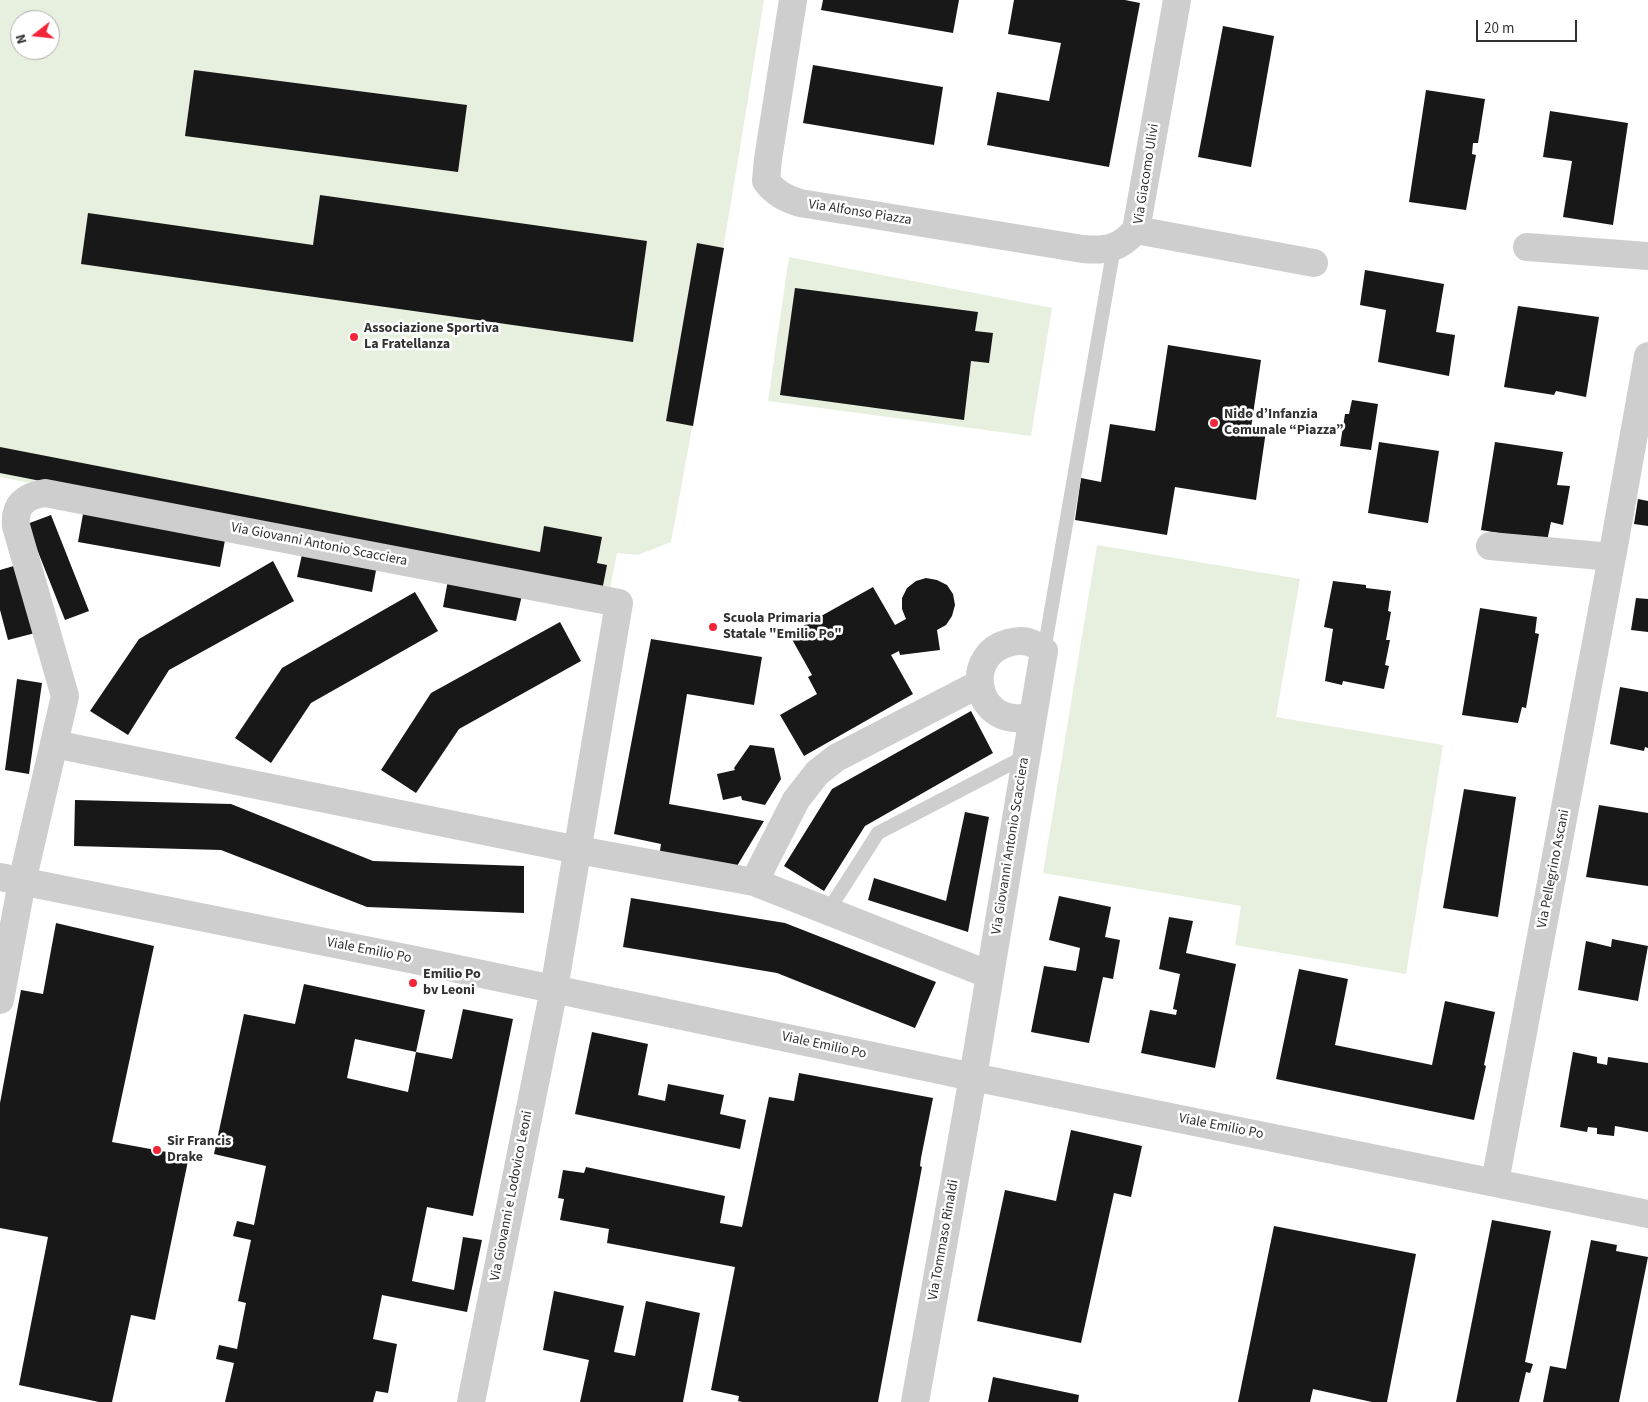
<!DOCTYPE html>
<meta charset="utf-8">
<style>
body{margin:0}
#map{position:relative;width:1648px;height:1402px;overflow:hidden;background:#fff;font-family:"Source Sans 3",sans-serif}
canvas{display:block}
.north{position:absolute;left:10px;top:10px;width:50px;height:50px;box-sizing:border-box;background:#fff;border:1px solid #adadad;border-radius:50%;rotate:254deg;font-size:14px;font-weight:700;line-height:20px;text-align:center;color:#313131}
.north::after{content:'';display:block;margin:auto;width:18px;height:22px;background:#f52539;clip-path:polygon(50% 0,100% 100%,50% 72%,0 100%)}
.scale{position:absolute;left:1476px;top:20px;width:101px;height:22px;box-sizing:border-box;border:2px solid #313131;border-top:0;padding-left:6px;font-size:15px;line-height:18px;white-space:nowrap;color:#313131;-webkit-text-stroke:4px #fff;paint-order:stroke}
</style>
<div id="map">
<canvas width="1648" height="1402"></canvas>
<div class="north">N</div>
<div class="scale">20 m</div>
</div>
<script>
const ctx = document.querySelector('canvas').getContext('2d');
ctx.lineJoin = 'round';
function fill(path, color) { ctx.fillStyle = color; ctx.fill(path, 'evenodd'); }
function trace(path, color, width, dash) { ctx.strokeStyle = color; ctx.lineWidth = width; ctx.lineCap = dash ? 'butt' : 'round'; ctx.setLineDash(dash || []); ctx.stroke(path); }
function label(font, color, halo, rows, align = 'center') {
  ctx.font = font + ' "Source Sans 3",sans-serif'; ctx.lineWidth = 5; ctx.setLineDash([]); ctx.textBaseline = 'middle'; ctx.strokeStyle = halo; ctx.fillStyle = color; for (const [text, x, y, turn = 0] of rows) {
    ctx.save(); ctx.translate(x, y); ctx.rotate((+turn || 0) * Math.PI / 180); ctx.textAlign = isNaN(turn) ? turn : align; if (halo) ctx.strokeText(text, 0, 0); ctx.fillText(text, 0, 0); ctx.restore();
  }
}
const green = new Path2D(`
 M0 0H764C735 181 705 362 671 542L638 555 617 553 608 599 0 477ZM20 20H50V50H20Z
 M789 257 1052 308 1031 436 768 401Z
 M1097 545 1300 579 1276 717 1443 745 1406 974 1235 945 1241 906 1043 873Z`);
const building = new Path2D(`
 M823 0H959L953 33 821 10Z
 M1014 0H1125L1140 3 1109 167 987 145 997 92 1049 101 1061 43 1008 34Z
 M1223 26 1274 36 1251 167 1198 157Z
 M813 65 943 87 934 145 803 123Z
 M194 70 467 105 458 172 185 136Z
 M1426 90 1485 99 1478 143H1473L1472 154 1476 155 1466 210 1409 202Z
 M1550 111 1628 123 1613 225 1563 217 1572 161 1543 157Z
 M320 195 647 241 633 342 81 264 88 213 313 245Z
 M697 243 724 248 693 426 666 421Z
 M1365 270 1444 284 1436 332 1455 335 1449 376 1378 362 1386 310 1360 305Z
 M795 288 978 312 975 331 993 333 989 363 971 361 964 420 780 395Z
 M1518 306 1599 317 1586 397 1556 391 1554 395 1504 387Z
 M1168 345 1261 360 1251 428 1266 431 1256 500 1175 487 1167 535 1075 520 1081 478 1101 482 1110 424 1155 431Z
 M1352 400 1378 404 1371 450 1340 446 1345 414H1349Z
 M1379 442 1439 451 1428 523 1368 513Z
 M1495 442 1563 452 1557 485 1570 486 1563 525 1551 522 1547 541 1481 530Z
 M0 447 540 552 544 526 602 537 597 563 607 565 602 591 0 473Z
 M1638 499 1648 501V526L1634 524Z
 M83 514 225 540 220 567 78 542Z
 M51 515 89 611 65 620 27 524Z
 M303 550 377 565 372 592 297 577Z
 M273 561 294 601 169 670 128 735 90 711 139 639Z
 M17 565 35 633 8 640 0 610V570Z
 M926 578 937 580 947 585 953 594 955 605 952 616 946 625 937 630 940 650 900 655 899 651 891 655 913 694 804 756 780 715 817 694 808 677 812 675 789 634 873 587 895 625 906 619 902 609V598L907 588 916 581Z
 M448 580 522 595 516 621 443 607Z
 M1333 581 1366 585V588L1391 591 1388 611 1391 612 1386 640H1390L1385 665 1389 666 1384 689 1343 681 1342 685 1325 681 1333 629 1324 627Z
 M415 592 438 631 311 703 271 763 235 738 282 668Z
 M1636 598 1648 599V632L1631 630Z
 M1480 608 1537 617 1535 633 1539 634 1526 708 1522 707 1518 723 1462 715Z
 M560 622 581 661 459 729 416 793 381 770 431 693Z
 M651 639 762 657 754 705 687 694 669 804 764 821 737 866 659 857 661 844 614 834Z
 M17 679 42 683 29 774 5 770Z
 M1620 687 1648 692V748L1645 747 1644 751 1610 744Z
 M971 711 993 753 865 826 824 891 784 866 832 789Z
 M750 745 774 748 781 779 765 805 742 800 741 796 723 800 717 774 735 770 734 768Z
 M1464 789 1516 797 1498 917 1443 908Z
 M75 800 231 804 373 861 524 866V913L367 907 221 850 74 846Z
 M1599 805 1648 813V886L1586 877Z
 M965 812 989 817 968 932 868 900 874 878 946 901Z
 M1059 896 1111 907 1105 937 1120 940 1113 979 1103 977 1089 1043 1031 1032 1044 966 1076 971 1080 948 1049 940Z
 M631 898 785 923 936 982 915 1028 777 973 623 947Z
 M1169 917 1193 921 1186 953 1236 964 1215 1068 1141 1053 1150 1010 1176 1015 1177 1010 1173 1009 1180 974 1159 969Z
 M56 923 154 946 112 1142 189 1156 155 1320 131 1315 112 1402H99L19 1385 48 1237 0 1228V1103L21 990 43 994Z
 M1612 939 1648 946 1638 1001 1578 990 1586 941 1611 947Z
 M1299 969 1348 979 1335 1045 1432 1065 1445 1001 1495 1012 1484 1065 1486 1066 1474 1120 1276 1079Z
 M304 984 425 1010 416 1052 355 1039 347 1078 408 1092 416 1052 452 1059 463 1009 513 1019 473 1216 427 1207 412 1281 454 1290 463 1237 482 1240 467 1312 382 1295 373 1339 397 1344 388 1393 376 1391 373 1402H225L234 1363 216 1359 219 1345 237 1349 246 1303 238 1301 251 1240 233 1236 237 1221 254 1225 266 1166 214 1154 244 1014 295 1024Z
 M592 1032 648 1044 638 1095 665 1101 668 1084 724 1095 720 1114 746 1120 740 1149 575 1114Z
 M1573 1052 1597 1057V1063L1607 1065 1608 1057 1648 1063V1132L1615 1126 1614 1136 1597 1134V1128L1588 1127 1587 1132 1560 1127Z
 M799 1073 933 1098 921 1158 920 1166 922 1167 878 1402H742L738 1401 739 1396 711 1390 735 1267 607 1243 609 1229 560 1220 564 1199 558 1198 563 1170 584 1173 586 1167 725 1196 720 1223 742 1227 769 1097 794 1101Z
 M1071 1130 1142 1146 1131 1197 1114 1193 1081 1343 977 1321 1005 1190 1056 1201Z
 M1492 1220 1551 1231 1525 1362 1533 1364 1530 1373 1526 1372 1519 1402H1456Z
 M1274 1226 1416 1254 1387 1402H1372L1313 1389 1310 1402H1238Z
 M1591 1240 1617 1245 1616 1251 1648 1257 1619 1402H1543L1550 1366 1566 1369Z
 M554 1291 624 1306 614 1352 635 1356 646 1301 700 1313 683 1402H580L589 1360 543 1350Z
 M993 1377 1079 1395 1078 1402H988Z`);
const lane = new Path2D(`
 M1044 651 1114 247
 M828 911 878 833 1026 756`);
const street = new Path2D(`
 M793 0 768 159 766 181C776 194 785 198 800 203L1083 249C1107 251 1119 249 1136 230
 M1177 0 1136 230 1314 263
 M1527 247 1648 256
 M1490 546 1612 557
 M54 744 578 850 754 882 990 975
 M0 877 415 960 973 1077 1648 1214
 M754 882 796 800 817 773 836 758 979 684
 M0 1000 22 882 65 696 16 526C14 505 25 496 45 493L619 603 554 989 471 1402
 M1495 1182 1612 557 1648 356
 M915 1402 973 1077 1044 651C1040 648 1035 644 1031 643 1024 640 1015 641 1008 643 967 654 972 714 1014 718 1019 719 1027 717 1033 716`);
const markers = [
 [354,337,5,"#f52539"],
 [1214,423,5,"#f52539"],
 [713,627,5,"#f52539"],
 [413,983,5,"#f52539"],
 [157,1150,5,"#f52539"]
];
const streetNames = [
 ["Via Giacomo Ulivi",1147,174,-81],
 ["Via Alfonso Piazza",860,213,9],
 ["Via Giovanni Antonio Scacciera",319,545,11],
 ["Via Giovanni Antonio Scacciera",1011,846,-81],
 ["Via Pellegrino Ascani",1554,869,-79],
 ["Viale Emilio Po",369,951,11],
 ["Viale Emilio Po",824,1046,12],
 ["Viale Emilio Po",1221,1127,11],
 ["Via Giovanni e Lodovico Leoni",512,1196,-79],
 ["Via Tommaso Rinaldi",944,1240,-80]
];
const poiNames = [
 ["Associazione Sportiva",364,329],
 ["La Fratellanza",364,345],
 ["Nido d’Infanzia",1224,415],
 ["Comunale “Piazza”",1224,431],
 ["Scuola Primaria",723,619],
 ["Statale \"Emilio Po\"",723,635],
 ["Emilio Po",423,975],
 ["bv Leoni",423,991],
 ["Sir Francis",167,1142],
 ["Drake",167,1158]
];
fill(green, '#e7efde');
fill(building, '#181818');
trace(lane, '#cecece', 14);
trace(street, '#cecece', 28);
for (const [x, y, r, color] of markers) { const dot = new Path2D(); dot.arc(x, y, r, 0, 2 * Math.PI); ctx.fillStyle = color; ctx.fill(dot); trace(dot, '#fff', 2); }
label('14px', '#313131', '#fff', streetNames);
label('bold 14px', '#313131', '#fff', poiNames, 'left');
</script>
